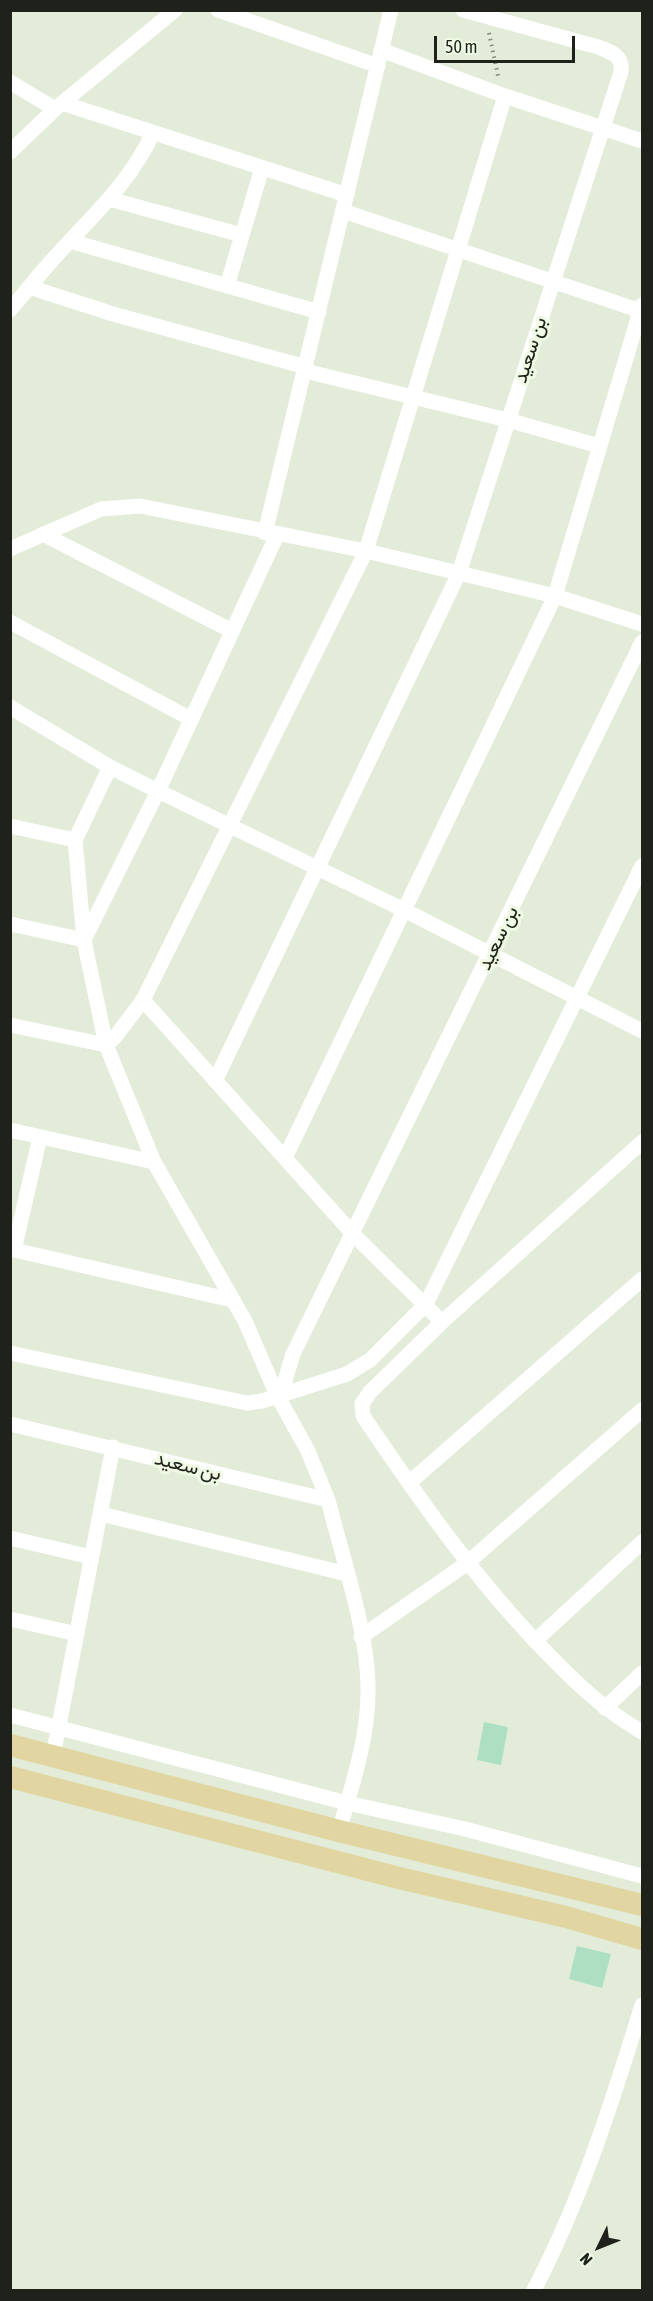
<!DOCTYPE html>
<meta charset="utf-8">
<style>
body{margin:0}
#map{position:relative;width:653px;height:2301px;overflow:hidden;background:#e2ecd8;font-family:"Asap Condensed",sans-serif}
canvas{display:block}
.frame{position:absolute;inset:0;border:12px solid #1e221a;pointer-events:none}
.north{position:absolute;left:569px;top:2217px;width:60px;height:60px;-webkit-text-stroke:4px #effae5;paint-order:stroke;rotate:227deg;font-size:16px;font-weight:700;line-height:24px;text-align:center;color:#1e221a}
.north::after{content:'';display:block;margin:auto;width:21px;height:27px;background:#1e221a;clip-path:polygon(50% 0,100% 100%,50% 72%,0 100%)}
.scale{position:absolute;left:434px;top:36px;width:141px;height:27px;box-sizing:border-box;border:3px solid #1e221a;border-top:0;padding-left:8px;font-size:18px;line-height:21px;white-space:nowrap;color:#1e221a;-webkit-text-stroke:4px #effae5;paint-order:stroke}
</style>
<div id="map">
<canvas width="653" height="2301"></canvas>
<div class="frame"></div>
<div class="north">N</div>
<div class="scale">50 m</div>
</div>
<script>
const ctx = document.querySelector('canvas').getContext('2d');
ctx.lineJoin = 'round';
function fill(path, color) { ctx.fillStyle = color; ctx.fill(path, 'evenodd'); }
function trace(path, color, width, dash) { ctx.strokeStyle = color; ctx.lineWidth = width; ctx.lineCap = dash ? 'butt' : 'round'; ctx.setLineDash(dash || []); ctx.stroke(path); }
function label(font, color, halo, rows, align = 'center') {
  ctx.font = font + ' "Asap Condensed",Vazirmatn,sans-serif'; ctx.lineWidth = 6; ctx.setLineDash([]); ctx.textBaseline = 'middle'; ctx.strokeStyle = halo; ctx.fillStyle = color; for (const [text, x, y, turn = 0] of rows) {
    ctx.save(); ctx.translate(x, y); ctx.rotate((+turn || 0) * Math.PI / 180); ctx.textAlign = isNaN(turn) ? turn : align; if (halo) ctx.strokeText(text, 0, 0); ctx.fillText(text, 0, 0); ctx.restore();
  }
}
const building = new Path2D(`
 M484 1722 508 1727 501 1765 477 1760Z
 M577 1946 611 1954 602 1988 569 1979Z`);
const path = new Path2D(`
 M489 33 498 76`);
const street = new Path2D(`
 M218 10 378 66
 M381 50 505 96 642 141
 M10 82 55 109
 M62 103 347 195
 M10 152 55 109 175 10
 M109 199 242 235
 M343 211 641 311
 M70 241 319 312
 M227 286 262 168
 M29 287 113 314 306 367
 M10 310C26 292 40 273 56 256 93 215 129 184 153 133
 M305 371 508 420 599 446
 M265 533 391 10
 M43 534 232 631
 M10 549 101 509 140 506 366 551 459 573 555 596 642 624
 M10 622 191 719
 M10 707 110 767
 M10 826 75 840
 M75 840 84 940 106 1045 154 1162 245 1321 277 1395 308 1451 328 1500
 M75 840 110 767 158 791 277 535
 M10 924 84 940 158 791 404 910 642 1031
 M143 1000 353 1234 442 1322 642 1142
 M10 1025 106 1045 115 1037 143 1000 366 551 505 96
 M215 1081 459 573 621 72C623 55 611 52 598 47L463 10
 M10 1130 154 1162
 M285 1158 555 596 642 305
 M10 1249 232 1300
 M14 1250 40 1137
 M442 1322 370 1392 362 1404 363 1416C419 1499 475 1579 545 1651 575 1682 604 1710 642 1732
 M10 1353 247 1403 262 1401 347 1374 370 1360 426 1304 642 866
 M281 1394 293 1354 642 642
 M10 1424 328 1500C342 1556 368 1632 368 1688 369 1736 352 1786 339 1831
 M409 1483 642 1279
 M101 1514 347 1574
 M10 1538 91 1557
 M10 1619 77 1634
 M361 1637 466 1564 642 1410
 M535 1641 642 1542
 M605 1708 642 1673
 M10 1715 347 1803 465 1829 642 1876
 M53 1756 113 1447
 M534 2290C581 2200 612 2103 642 2005`);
const primary = new Path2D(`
 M10 1745 339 1831 642 1905
 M10 1777 399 1878 566 1917 642 1939`);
const streetNames = [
 ["بن سعيد",530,350,-72],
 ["بن سعيد",498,938,-64],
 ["بن سعيد",188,1466,14]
];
fill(building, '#addfc3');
trace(path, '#848b7d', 4, [1.5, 4.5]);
trace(street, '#fff', 15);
trace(primary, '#e1d6a2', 22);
label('20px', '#1e221a', '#effae5', streetNames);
</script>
